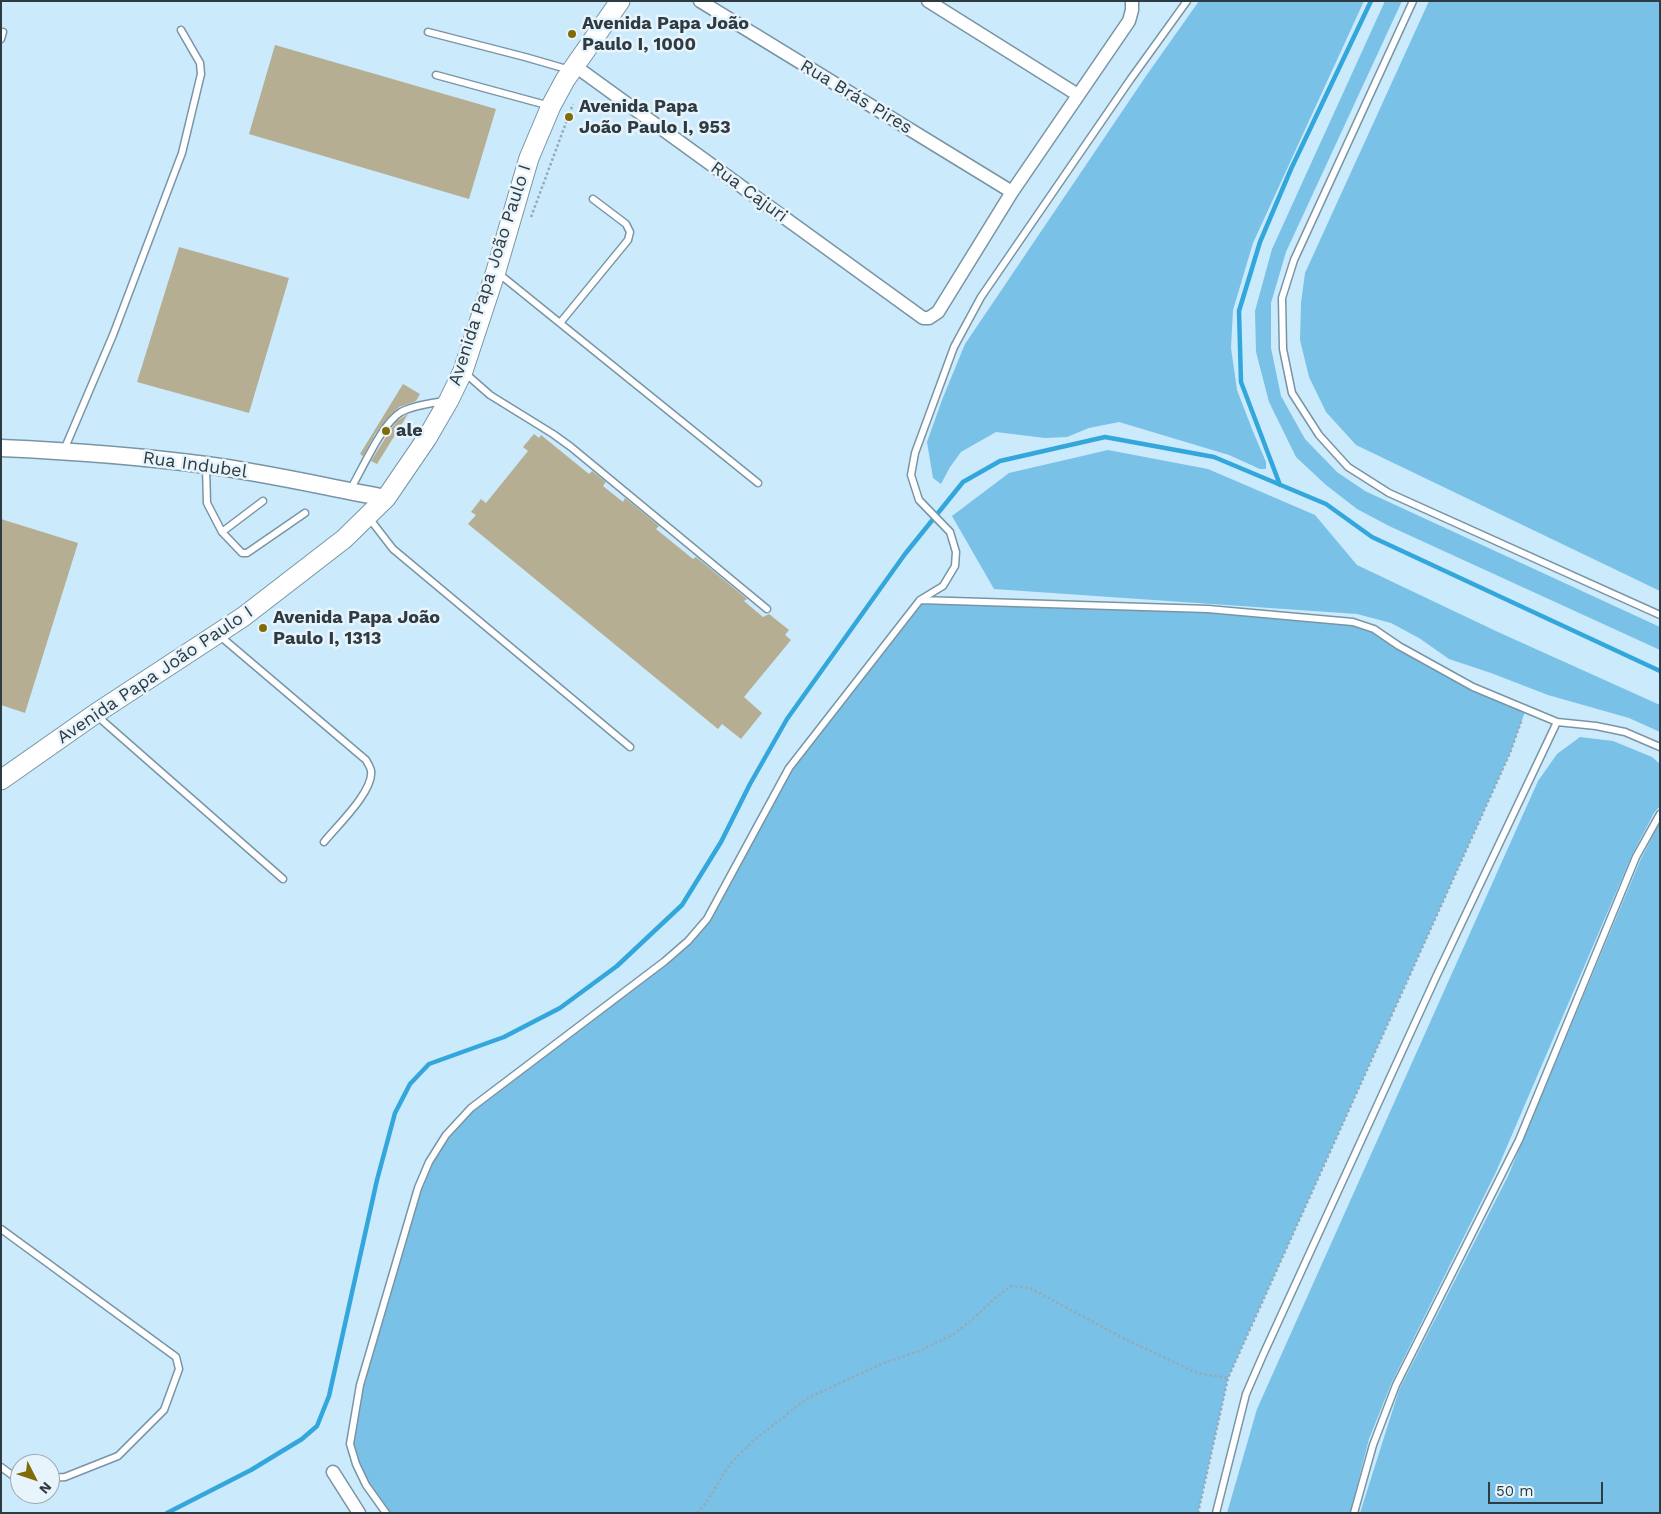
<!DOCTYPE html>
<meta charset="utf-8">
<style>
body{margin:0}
#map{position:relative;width:1661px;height:1514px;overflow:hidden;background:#cbeafc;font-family:"Work Sans",sans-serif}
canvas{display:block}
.frame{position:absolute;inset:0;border:2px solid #2f3b42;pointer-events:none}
.north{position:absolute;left:10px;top:1454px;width:50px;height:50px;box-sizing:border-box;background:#e8f4fb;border:1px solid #9eaab1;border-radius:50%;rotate:131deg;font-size:14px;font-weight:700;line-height:20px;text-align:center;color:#2f3b42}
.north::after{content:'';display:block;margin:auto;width:18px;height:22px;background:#806c07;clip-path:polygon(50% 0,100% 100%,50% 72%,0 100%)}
.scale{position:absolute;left:1488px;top:1482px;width:115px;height:22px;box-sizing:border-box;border:2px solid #2f3b42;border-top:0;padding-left:6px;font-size:15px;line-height:18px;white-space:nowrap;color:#2f3b42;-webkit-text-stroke:4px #e8f4fb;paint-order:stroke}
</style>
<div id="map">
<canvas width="1661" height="1514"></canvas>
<div class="frame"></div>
<div class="north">N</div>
<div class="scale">50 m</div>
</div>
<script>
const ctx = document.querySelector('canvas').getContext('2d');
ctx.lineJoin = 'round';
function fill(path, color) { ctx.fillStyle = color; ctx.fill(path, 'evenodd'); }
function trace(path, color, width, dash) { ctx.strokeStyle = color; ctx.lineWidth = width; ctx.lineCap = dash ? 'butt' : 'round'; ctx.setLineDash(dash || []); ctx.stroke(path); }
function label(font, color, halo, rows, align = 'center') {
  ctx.font = font + ' "Work Sans",sans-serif'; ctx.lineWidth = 5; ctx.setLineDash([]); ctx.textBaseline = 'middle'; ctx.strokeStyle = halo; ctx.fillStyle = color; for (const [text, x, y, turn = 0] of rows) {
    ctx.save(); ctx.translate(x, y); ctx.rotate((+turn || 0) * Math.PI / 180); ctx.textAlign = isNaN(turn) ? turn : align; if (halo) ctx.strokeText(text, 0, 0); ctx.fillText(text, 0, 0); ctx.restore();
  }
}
const green = new Path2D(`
 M1199 1H1364L1253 243 1233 310 1231 348 1237 390 1252 429 1266 462V469H1260L1229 455 1119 422 1089 428 1067 437 1045 438 996 432 961 452 950 467 941 484 933 478 927 442 942 400 965 344 1146 76Z
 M1385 1H1402L1286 252 1271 303V348L1281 396 1305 439 1337 472 1365 491 1660 627V650L1389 526 1357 509 1326 485 1296 457 1269 402 1256 352 1255 311 1272 249Z
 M1429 1H1660V591L1356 445 1326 412 1309 377 1300 340 1301 303 1305 273Z
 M1108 450 1208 469 1315 515 1357 565 1498 632 1660 705V732L1629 718 1548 695 1491 673 1449 659 1419 638 1391 623 1357 614 994 589 952 516 1009 473Z
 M920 600 1208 609 1353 622 1374 629 1473 687 1526 709 1510 753 1228 1378 1198 1513H386L366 1485 350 1444 353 1421 425 1173 459 1121 665 961 707 919 789 768Z
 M1580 737 1613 741 1652 757 1660 764V806L1654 813 1632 855 1496 1172 1391 1384 1369 1439 1350 1513H1227L1257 1409 1538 781 1557 754Z
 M1660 822V1513H1360L1399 1390 1508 1176 1640 861Z`);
const stream = new Path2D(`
 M1280 485 1241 382 1239 311 1260 242 1291 169 1371 1
 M167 1513 251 1470 302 1439 317 1426 329 1396 377 1180 395 1113 410 1084 429 1064 504 1037 560 1008 617 966 682 905 721 842 750 784 787 719 905 554 963 482 1000 461 1105 437 1214 457 1326 504 1372 537 1660 671`);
const building = new Path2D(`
 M275 45 496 109 469 199 249 134Z
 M179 247 289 278 249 413 137 382Z
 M403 384 420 394 416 401 399 407 391 414 375 434 363 456 360 454Z
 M408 414 377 464 371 461 391 429 397 421Z
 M534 434 539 438 541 435 589 474 592 471 606 482 603 486 623 502 625 498 659 526 656 529 693 559 696 557 747 599 744 601 763 617 769 614 789 630 785 635 791 640 744 697 762 713 741 739 722 724 718 729 468 524 476 515 471 512 481 499 486 503 528 451 523 447Z
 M1 519 78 543 25 713 1 705Z`);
const path = new Path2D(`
 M531 217 573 104
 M697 1513 706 1503 730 1464 753 1441 806 1399 881 1364 919 1351 954 1334 974 1318 996 1297 1011 1286 1030 1288 1123 1338 1197 1373 1228 1378
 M1198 1513 1228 1378 1510 753 1522 719`);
const service = new Path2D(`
 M1413 1 1294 260 1282 298 1283 349 1292 393 1319 435 1348 467 1389 493 1660 615
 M428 32 525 57 570 70
 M1 39 3 32
 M436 75 550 106
 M498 273 758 483
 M560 323 628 240 630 232 626 224 593 199
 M465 373 490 395 553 434 571 447 767 609
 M64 450 113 335 182 153 201 74 200 63 181 30
 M206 467 207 503 222 532 242 553H247L305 513
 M350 490C362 470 382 423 401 412 414 405 429 404 443 401
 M369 518 393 549 630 747
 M222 532 263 501
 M920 600 1208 609 1353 622 1374 629 1399 646 1473 687 1557 722 1596 726 1625 732 1660 747
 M220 636 366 760C368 764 371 768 371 771 374 791 336 827 324 842
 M96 715 283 879
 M1 1229 176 1357 179 1369 164 1410 118 1456 65 1477 50 1478
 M1 1467 20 1481
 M386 1513 366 1485 356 1464 350 1444 360 1385 418 1188 429 1162 446 1135 471 1108 665 961 688 941 707 919 789 768 920 600 943 586 955 566 956 552 950 532 919 500 911 475 915 453 954 347 981 297 1130 80 1187 1
 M1216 1513 1246 1394 1263 1355 1436 977 1557 722
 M1354 1513 1373 1445 1396 1385 1519 1140 1636 857 1660 814`);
const minor = new Path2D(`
 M700 1 1012 192
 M928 1 1078 95
 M575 66 923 318H929L938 312 1012 192 1129 21 1132 10V1
 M333 1472 359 1513`);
const tertiary = new Path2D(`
 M1 448C70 451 138 456 206 465 267 473 326 487 386 498`);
const secondary = new Path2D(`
 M1 780 95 714 243 617 344 539 386 498 427 438 449 400 463 371 496 271 529 158 551 106 565 80 620 1`);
const markers = [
 [572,34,5,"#806c07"],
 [569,117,5,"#806c07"],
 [386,431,5,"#806c07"],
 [263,628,5,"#806c07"]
];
const poiNames = [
 ["Avenida Papa João",582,24],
 ["Paulo I, 1000",582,45],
 ["Avenida Papa",579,107],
 ["João Paulo I, 953",579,128],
 ["ale",396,431],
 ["Avenida Papa João",273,618],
 ["Paulo I, 1313",273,639]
];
const streetNames = [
 ["Rua Brás Pires",856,97,31],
 ["Rua Cajuri",749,192,36],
 ["Avenida Papa João Paulo I",490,275,-72],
 ["Rua Indubel",195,465,8],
 ["Avenida Papa João Paulo I",155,675,-34]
];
fill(green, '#7ac1e7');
trace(stream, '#33a6db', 4.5);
fill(building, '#b5ae92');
trace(service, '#7995a5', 9);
trace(minor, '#7995a5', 15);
trace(tertiary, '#7995a5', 19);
trace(secondary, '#7995a5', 21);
trace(path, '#93abb9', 2.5, [2.5, 2.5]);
trace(service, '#fff', 6);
trace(minor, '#fff', 12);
trace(tertiary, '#fff', 16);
trace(secondary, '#fff', 19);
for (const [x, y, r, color] of markers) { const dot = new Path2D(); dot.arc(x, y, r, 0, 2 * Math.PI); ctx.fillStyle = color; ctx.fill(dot); trace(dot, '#e8f4fb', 2); }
label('bold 18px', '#2f3b42', '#e8f4fb', poiNames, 'left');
label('18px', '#2f3b42', '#e8f4fb', streetNames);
</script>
